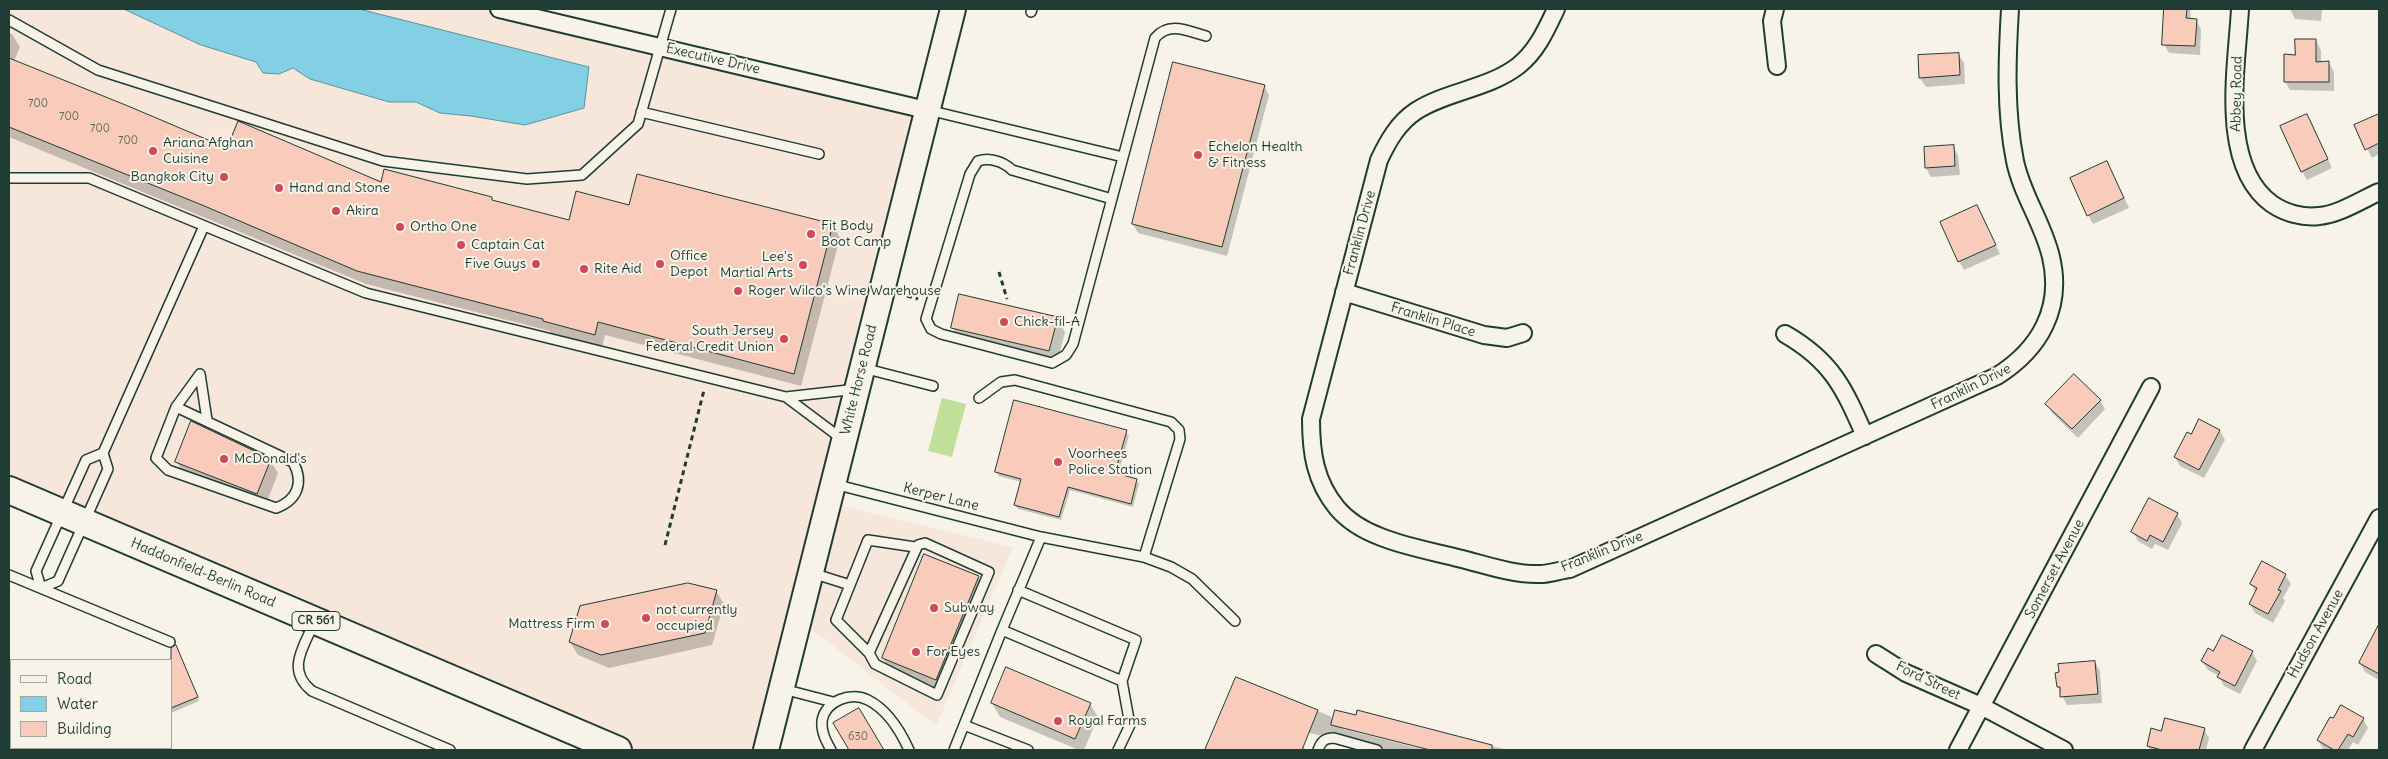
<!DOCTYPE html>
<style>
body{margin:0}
#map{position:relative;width:2388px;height:759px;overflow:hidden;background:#f7f3e8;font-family:Delius,sans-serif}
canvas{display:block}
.frame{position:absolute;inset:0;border:10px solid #1f3d34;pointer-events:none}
.legend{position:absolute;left:10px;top:659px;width:162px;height:90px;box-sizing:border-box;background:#f7f3e8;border:1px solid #a1aaa0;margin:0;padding:6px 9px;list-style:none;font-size:15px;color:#1f3d34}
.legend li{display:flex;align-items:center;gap:10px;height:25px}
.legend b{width:25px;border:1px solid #a1aaa0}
</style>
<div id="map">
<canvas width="2388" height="759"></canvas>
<div class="frame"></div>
<ul class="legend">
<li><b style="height:6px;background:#f7f3e8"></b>Road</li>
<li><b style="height:14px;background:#83cfe3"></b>Water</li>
<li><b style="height:14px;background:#f8cbbb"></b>Building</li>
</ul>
</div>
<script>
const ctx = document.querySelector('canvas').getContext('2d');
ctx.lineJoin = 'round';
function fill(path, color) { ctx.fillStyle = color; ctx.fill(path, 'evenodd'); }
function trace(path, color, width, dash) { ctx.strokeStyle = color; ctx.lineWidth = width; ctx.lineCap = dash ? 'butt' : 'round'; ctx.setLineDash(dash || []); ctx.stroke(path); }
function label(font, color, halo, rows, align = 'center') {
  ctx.font = font + ' Delius,sans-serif'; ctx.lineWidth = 4; ctx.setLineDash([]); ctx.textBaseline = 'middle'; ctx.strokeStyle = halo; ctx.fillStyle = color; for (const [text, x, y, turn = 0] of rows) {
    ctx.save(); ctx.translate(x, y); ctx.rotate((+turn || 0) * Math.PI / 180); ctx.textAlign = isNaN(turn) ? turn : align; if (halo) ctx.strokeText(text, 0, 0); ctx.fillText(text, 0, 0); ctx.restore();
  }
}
const built = new Path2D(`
 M9 9H499L926 110 829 503 1013 547 936 726 800 620 766 750H618L9 490Z`);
const green = new Path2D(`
 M942 398 966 404 952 457 928 451Z`);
const water = new Path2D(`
 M124 9H359L589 67 584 108 525 125 471 116 440 113 416 102H389L310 79 293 68 279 74 263 73 256 62 201 45Z`);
const shadow = new Path2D(`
 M2166 9H2190L2191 20H2196L2201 29 2200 55 2169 53 2164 44Z
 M2290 9H2322L2321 21 2295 19Z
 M9 33 12 34 20 47 14 61 227 150 382 183 491 198 494 202 570 222 630 206 833 225 840 238 801 386 605 335 602 347 551 334 550 331 366 284 9 137Z
 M2316 41 2321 50V63H2329L2334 72V91L2290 90 2285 81Z
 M1958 54 1964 63 1965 84 1926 87 1920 78Z
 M1264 86 1269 95 1227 256 1138 233 1133 224Z
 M2379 114V154L2372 158 2356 126Z
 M2312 124 2332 168 2307 180 2302 171Z
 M1953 146 1958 155 1960 175 1931 177 1926 168Z
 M2107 162 2129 208 2093 224 2088 215Z
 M1982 215 2000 254 1964 270 1959 261Z
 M1057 318 1065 332 1057 364 960 341 952 327Z
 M2100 400 2105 409 2078 438 2052 413 2047 404Z
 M2200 421 2220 431 2225 440 2204 478 2180 466 2175 457Z
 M1126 432 1129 436 1118 475 1136 480 1139 484 1133 507 1070 490 1061 520 1018 509 1015 505 1021 482 999 476 996 472Z
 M270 460 278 473 265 507 185 475 177 462Z
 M2177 514 2182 523 2168 550 2155 544 2152 549 2138 541 2133 532Z
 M2285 575 2291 584 2283 598 2285 601 2273 623 2255 613 2250 604 2256 592 2251 584Z
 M978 577 986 590 944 693 891 672 883 658Z
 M716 591 724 604 712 645 609 668 578 655 570 642Z
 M2379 635V680L2365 672 2360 663Z
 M2252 652 2257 661 2240 694 2224 686 2219 676 2208 670 2202 661 2214 653Z
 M179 655 199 701 171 713V660H167Z
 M2095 662 2100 671 2102 703 2067 705 2058 687Z
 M1236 678 1330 716 1333 721 1357 717 1358 712 1508 750H1435L1343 727V729L1425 750H1381L1238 716Z
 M992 703 1090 704 1098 717 1084 750H1079L1000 717Z
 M1222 713 1303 746 1306 750H1207Z
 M2363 719 2368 728 2358 745 2353 742 2348 750 2323 749 2318 740Z
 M2204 729 2209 738 2206 750H2150L2148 746 2162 733Z`);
const building = new Path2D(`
 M2164 9H2187L2186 18 2197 19 2195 46 2162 45Z
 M2295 39H2316V62L2329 61V82H2284V54L2295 55Z
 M1959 53 1960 75 1919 78 1918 55Z
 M9 58 128 106 227 148 238 121 381 182 384 169 492 197V200L569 220 576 191 629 205 637 174 833 224 794 374 598 322 595 335 543 321V319L357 271 202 205 9 127Z
 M1173 62 1265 85 1222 247 1132 224Z
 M2307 114 2328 159 2301 172 2280 126Z
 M2379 114V143L2365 150 2354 125Z
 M1954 145 1955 166 1925 168 1924 147Z
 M2107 161 2124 198 2087 216 2070 178Z
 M1977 205 1996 245 1958 262 1940 222Z
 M959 294 1058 317 1049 351 951 328Z
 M2074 374 2101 400 2072 429 2045 404Z
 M1014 400 1127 430 1115 473 1137 479 1131 504 1068 487 1059 517 1014 505 1021 479 995 472Z
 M2199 419 2220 430 2199 470 2174 457 2187 432 2191 434Z
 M191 421 271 459 257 494 175 462Z
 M2149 498 2178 513 2163 542 2150 535 2147 541 2131 532Z
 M924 554 979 576 936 680 882 658Z
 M2262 561 2286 574 2278 590 2281 591 2268 614 2249 604 2257 588 2250 584Z
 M688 583 717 590 705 633 601 655 569 642 580 606Z
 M2379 624V674L2359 663Z
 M2222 635 2253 651 2235 686 2217 677 2220 672 2201 661 2208 648 2213 651Z
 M176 645 198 697 171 708V648Z
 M2095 661 2098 694 2060 697V687H2057L2055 673 2059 672 2058 664Z
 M1006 667 1091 703 1075 739 991 703Z
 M1236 677 1318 710 1302 750H1205Z
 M2341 705 2364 718 2353 737 2348 734 2338 750H2334L2317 740 2330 717 2333 718Z
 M859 708 884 750H849L833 723Z
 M1335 710 1356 715 1357 710 1492 745V750H1430L1331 725Z
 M2165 718 2205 728 2199 750H2162L2147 746 2151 728 2161 731Z`);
const path = new Path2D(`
 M999 272 1007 299
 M907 296 918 299
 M665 545 704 390`);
const service = new Path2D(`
 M1031 12 1032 9
 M9 20 98 70 383 161 527 179 582 175 638 124 671 9
 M928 110 1123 157
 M641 112 819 154
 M9 178H89L366 293 786 397 857 389
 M1112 199 1012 170C1004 162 990 157 978 161L970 174 926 319 931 329 941 334 1052 363 1066 355 1073 344 1155 38C1169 21 1188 31 1206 36
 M863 368 933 386
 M786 397 842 439
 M979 398 1001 382 1015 380 1171 422 1179 430 1180 439 1144 557
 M176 407 293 462C304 482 298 500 276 508L168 470 156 458 176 407 200 374 207 420
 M103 453 86 460 36 571 41 588 58 581 108 469 103 453 204 226
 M834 484 1041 537 1144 557 1171 567 1192 579 1235 621
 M1041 537 1002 630 1122 681 1130 725 1118 750
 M812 573 850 585
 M9 575 170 642
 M1018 590 1136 640 1122 681
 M314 623C303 648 286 670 312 691L450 750
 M869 653 918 545 925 543 989 572 937 695 875 664 869 653 836 620 868 540 915 547
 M783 689 833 702
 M964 725 1028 750
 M831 750C826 741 821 732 822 721 825 701 851 691 868 700 888 710 900 730 909 750
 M954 750 1002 630
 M1318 750C1321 742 1324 738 1334 738L1377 750`);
const minor = new Path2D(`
 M499 9 926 110
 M1556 9C1546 30 1537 51 1518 66 1488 89 1447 91 1416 111 1398 123 1388 141 1379 160L1311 419C1311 453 1315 481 1337 508 1348 521 1365 531 1381 537 1406 547 1435 552 1462 559 1486 565 1514 575 1540 574 1550 574 1560 570 1570 569L1997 376C2040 349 2063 308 2051 257 2043 223 2022 195 2015 161 2005 111 2007 59 2010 9
 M1775 9 1772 21 1777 66
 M2240 9C2237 66 2218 165 2272 204 2285 213 2303 218 2319 216 2340 214 2361 200 2379 192
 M1344 292 1484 335 1507 338 1523 333
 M1785 334C1832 361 1844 388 1865 436
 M1876 654 1906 673 1981 706 2064 750
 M1958 750 2151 387
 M2253 750 2379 518`);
const secondary = new Path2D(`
 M766 750 953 9`);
const primary = new Path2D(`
 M9 490 618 750`);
const markers = [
 [153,151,5,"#d1495b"],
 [1198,155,5,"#d1495b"],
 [224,177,5,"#d1495b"],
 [279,188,5,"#d1495b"],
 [336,211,5,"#d1495b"],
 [400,227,5,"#d1495b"],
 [811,234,5,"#d1495b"],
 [461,245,5,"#d1495b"],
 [536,264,5,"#d1495b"],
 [660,264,5,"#d1495b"],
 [803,265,5,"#d1495b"],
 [584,269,5,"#d1495b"],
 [738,291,5,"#d1495b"],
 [1004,322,5,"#d1495b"],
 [784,339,5,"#d1495b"],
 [224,459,5,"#d1495b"],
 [1058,462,5,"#d1495b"],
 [934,608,5,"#d1495b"],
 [646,618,5,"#d1495b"],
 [605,624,5,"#d1495b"],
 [916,652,5,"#d1495b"],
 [1058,721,5,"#d1495b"]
];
const numberNames = [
 ["700",38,104],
 ["700",69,117],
 ["700",100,129],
 ["700",128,141],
 ["630",858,737]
];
const shields = [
 [316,621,48]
];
const shieldNames = [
 ["CR 561",316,621]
];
const streetNames = [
 ["Executive Drive",713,59,13],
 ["Abbey Road",2237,94,-89],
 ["Franklin Drive",1360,233,-75],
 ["Franklin Place",1433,320,17],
 ["White Horse Road",859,380,-76],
 ["Franklin Drive",1971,387,-26],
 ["Kerper Lane",941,497,14],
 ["Franklin Drive",1602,552,-22],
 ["Somerset Avenue",2055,569,-62],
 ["Haddonfield-Berlin Road",203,573,23],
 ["Hudson Avenue",2316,634,-61],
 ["Ford Street",1928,681,26]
];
const poiNames = [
 ["Ariana Afghan",163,143],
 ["Cuisine",163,159],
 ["Echelon Health",1208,147],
 ["& Fitness",1208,163],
 ["Bangkok City",214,177,"right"],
 ["Hand and Stone",289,188],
 ["Akira",346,211],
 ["Fit Body",821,226],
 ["Boot Camp",821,242],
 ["Ortho One",410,227],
 ["Captain Cat",471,245],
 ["Office",670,256],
 ["Depot",670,272],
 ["Lee's",793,257,"right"],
 ["Martial Arts",793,273,"right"],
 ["Five Guys",526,264,"right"],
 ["Rite Aid",594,269],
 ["Roger Wilco's Wine Warehouse",748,291],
 ["Chick-fil-A",1014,322],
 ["South Jersey",774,331,"right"],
 ["Federal Credit Union",774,347,"right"],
 ["Voorhees",1068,454],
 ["Police Station",1068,470],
 ["McDonald's",234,459],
 ["Subway",944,608],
 ["not currently",656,610],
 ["occupied",656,626],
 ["Mattress Firm",595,624,"right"],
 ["For Eyes",926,652],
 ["Royal Farms",1068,721]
];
fill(built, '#f7e7da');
fill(green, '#c0df98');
fill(water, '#83cfe3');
trace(water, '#5b959d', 1);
fill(shadow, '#0003');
fill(building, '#f8cbbb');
trace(building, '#1f3d34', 1);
trace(service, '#1f3d34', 12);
trace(minor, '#1f3d34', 20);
trace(secondary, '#1f3d34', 28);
trace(primary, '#1f3d34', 30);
trace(path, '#1f3d34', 3, [5, 4]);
trace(service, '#f7f3e8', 9);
trace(minor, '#f7f3e8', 16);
trace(secondary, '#f7f3e8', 24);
trace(primary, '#f7f3e8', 26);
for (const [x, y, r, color] of markers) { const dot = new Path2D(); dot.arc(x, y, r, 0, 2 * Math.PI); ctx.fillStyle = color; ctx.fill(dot); trace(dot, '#f7f3e8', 2); }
label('11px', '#556056', null, numberNames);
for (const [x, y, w] of shields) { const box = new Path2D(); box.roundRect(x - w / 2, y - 9.5, w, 19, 4); ctx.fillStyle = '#f7f3e8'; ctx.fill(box); trace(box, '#1f3d34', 1); }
label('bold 12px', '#1f3d34', null, shieldNames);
label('14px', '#1f3d34', '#f7f3e8', streetNames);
label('14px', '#1f3d34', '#f7f3e8', poiNames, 'left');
</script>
